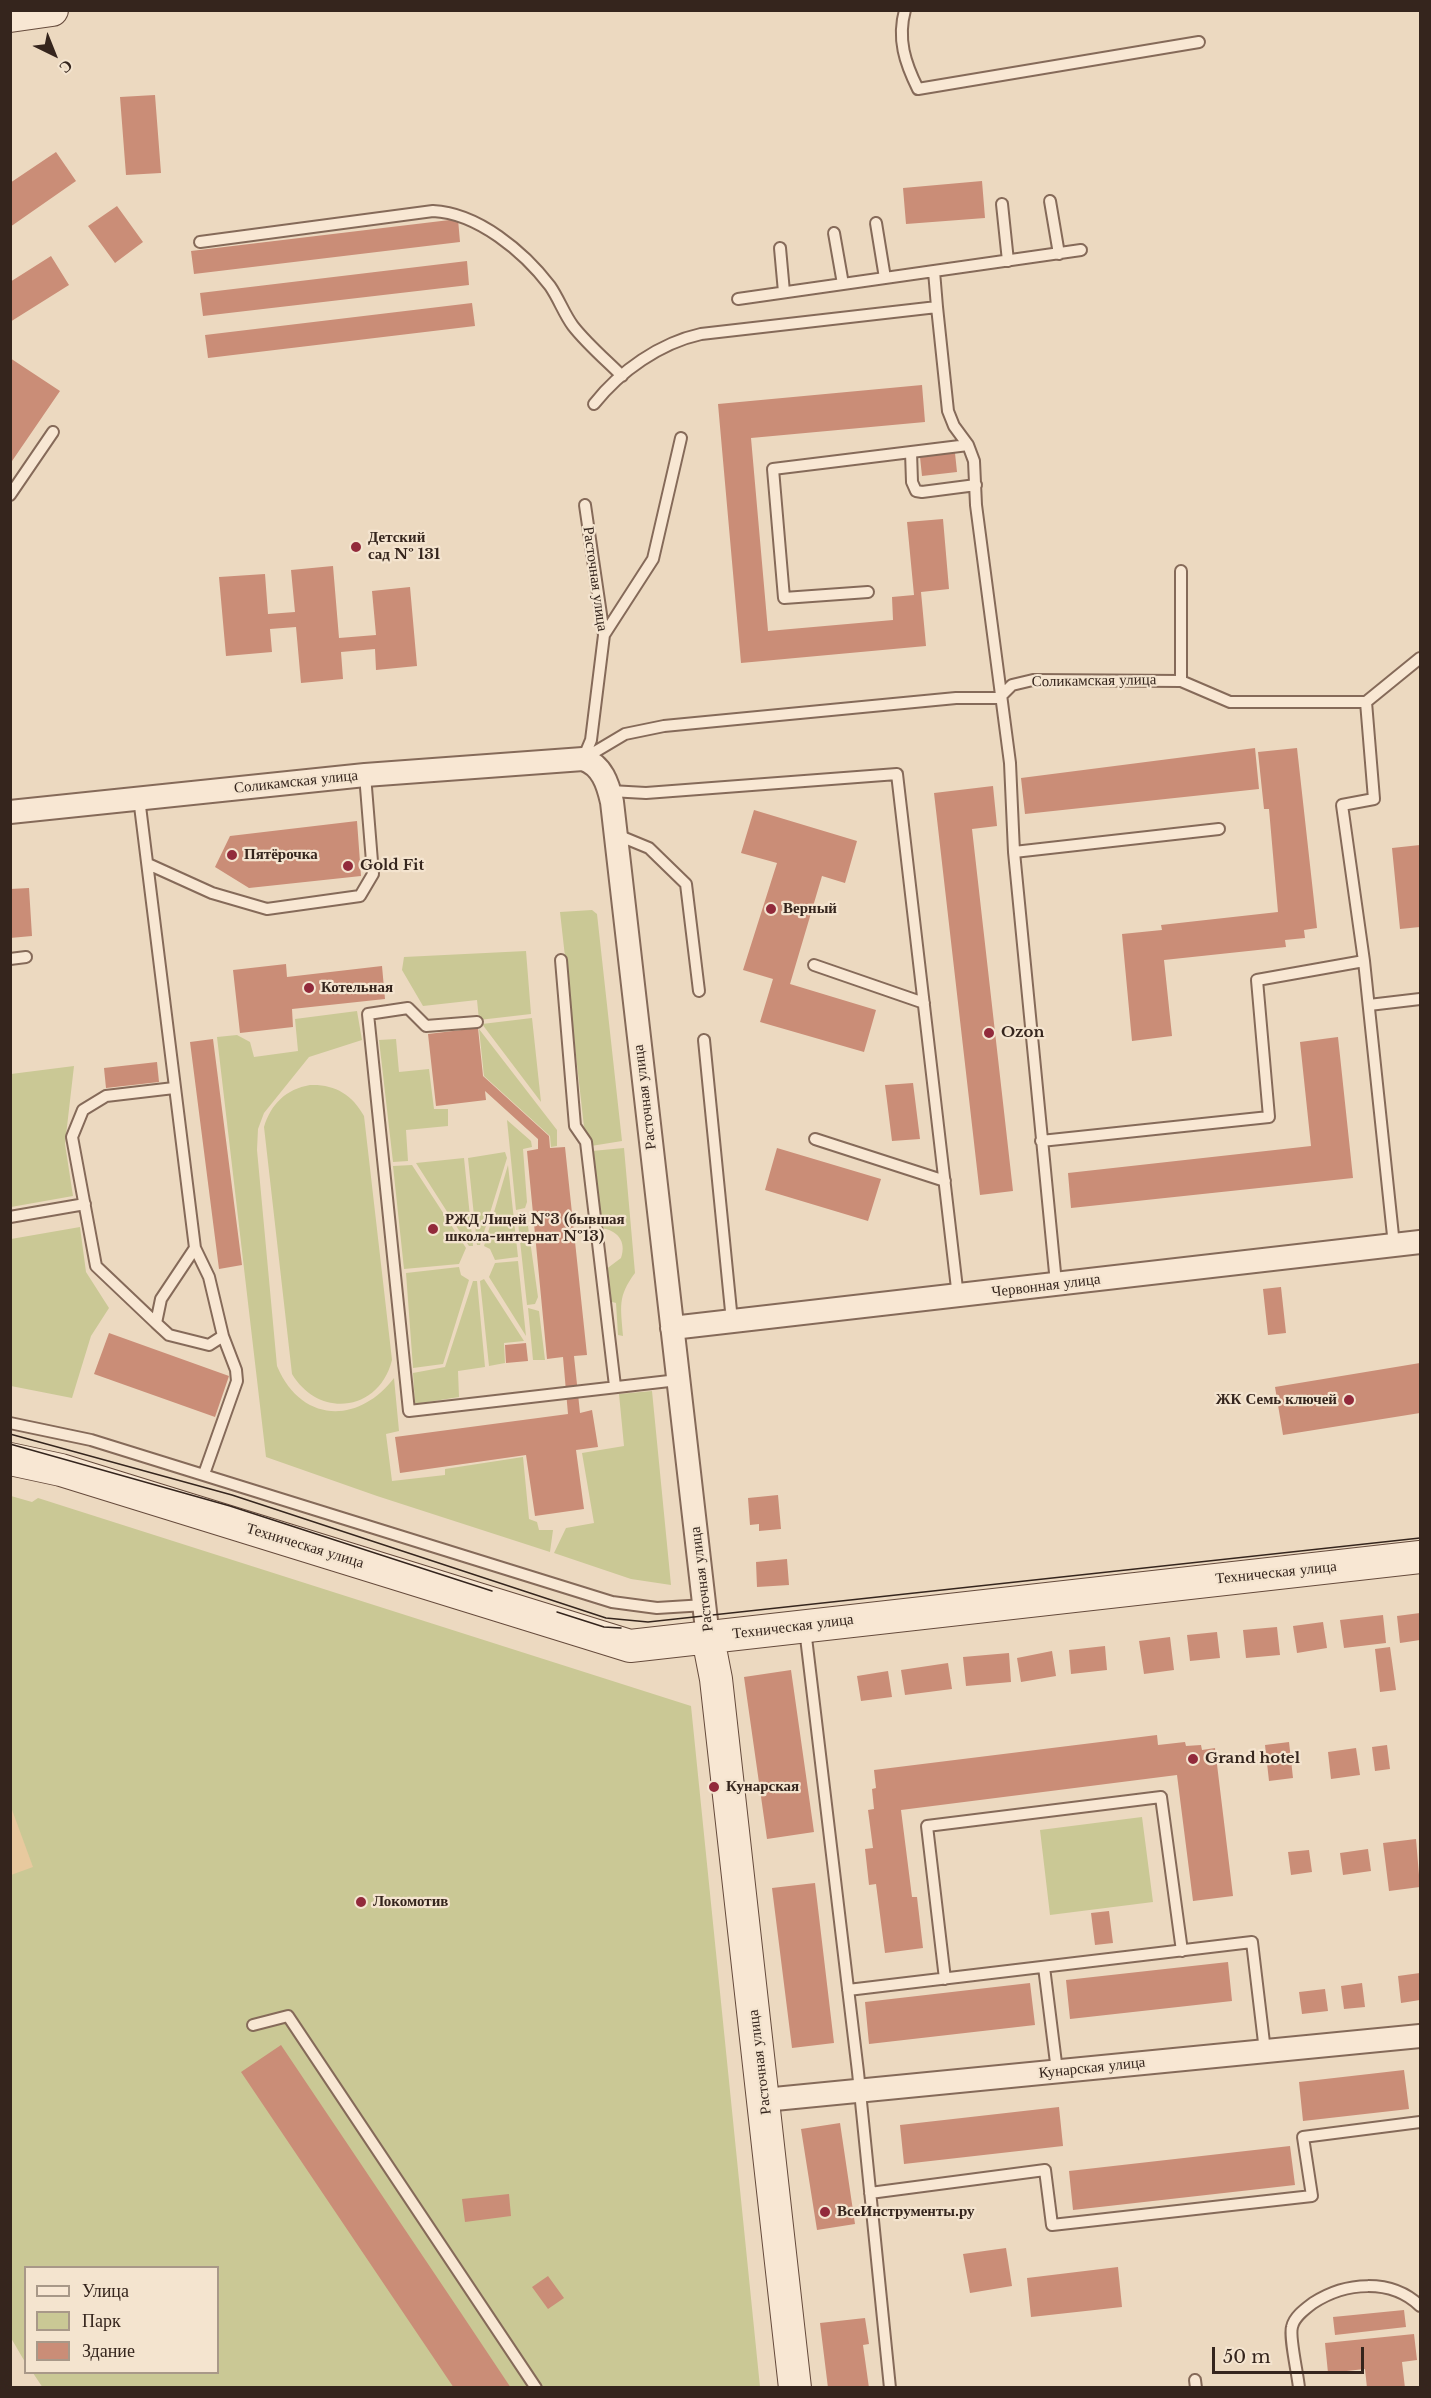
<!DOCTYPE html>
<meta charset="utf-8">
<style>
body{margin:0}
#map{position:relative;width:1431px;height:2398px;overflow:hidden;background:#ecd9c0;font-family:"Libre Baskerville",serif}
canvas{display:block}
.frame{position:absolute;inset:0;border:12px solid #35251d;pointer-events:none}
.legend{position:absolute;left:24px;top:2266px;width:195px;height:108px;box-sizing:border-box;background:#f4e4cf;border:2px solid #a89888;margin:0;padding:8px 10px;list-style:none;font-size:18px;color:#35251d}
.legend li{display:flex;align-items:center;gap:12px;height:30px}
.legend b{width:30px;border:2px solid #a89888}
.north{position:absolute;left:24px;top:24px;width:60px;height:60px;-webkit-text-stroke:4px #f4e4cf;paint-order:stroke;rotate:137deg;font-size:16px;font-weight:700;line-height:24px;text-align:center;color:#35251d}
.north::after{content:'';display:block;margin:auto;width:21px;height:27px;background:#35251d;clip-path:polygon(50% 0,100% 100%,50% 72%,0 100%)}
.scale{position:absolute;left:1212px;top:2347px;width:152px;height:27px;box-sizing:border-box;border:3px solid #35251d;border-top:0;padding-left:8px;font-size:18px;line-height:21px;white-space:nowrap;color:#35251d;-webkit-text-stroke:4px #f4e4cf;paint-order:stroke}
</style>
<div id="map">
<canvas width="1431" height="2398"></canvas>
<div class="frame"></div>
<ul class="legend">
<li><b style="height:8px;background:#f8e7d3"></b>Улица</li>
<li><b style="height:16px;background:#cac895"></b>Парк</li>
<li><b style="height:16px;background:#ca8d77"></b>Здание</li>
</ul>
<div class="north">С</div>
<div class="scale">50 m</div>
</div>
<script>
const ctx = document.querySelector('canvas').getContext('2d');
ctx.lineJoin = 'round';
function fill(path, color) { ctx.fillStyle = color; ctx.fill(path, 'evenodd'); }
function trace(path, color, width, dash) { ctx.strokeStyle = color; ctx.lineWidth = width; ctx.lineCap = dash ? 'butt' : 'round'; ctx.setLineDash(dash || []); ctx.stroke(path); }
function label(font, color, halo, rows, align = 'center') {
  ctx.font = font + ' "Libre Baskerville",serif'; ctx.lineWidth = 4.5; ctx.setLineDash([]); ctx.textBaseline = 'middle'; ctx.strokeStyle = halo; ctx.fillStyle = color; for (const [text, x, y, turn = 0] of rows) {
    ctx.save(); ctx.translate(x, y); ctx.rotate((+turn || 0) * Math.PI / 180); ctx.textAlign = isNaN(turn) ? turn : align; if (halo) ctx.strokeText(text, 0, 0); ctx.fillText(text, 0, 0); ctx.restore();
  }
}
const green = new Path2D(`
 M592 910 597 914 622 1141 591 1146 584 1127 560 912Z
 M526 951 531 1014 479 1020 477 1000 423 1006 402 970 404 957Z
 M357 1011 362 1040 309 1057 264 1113 258 1129 257 1150 277 1366C301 1423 358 1425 394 1378L399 1431 386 1434 392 1481 445 1475V1469L523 1457 529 1519 537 1522 539 1530H553L550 1552 377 1496 266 1457 217 1037 237 1035 250 1042 254 1057 298 1051 295 1019Z
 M532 1018 541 1102 482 1024Z
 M479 1029 557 1130V1146L551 1147 550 1136 484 1076Z
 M396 1039 399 1072 429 1069 434 1109H448V1126L406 1130 408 1161 393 1162 379 1040Z
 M74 1066 65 1144 73 1196 11 1207V1074Z
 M310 1085C334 1084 352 1094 364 1116L392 1360C379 1412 319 1419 292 1374L264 1127C271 1104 286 1089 310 1085Z
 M507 1120 531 1141 532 1147 523 1149 527 1202 525 1208 516 1210Z
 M624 1148 635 1273C617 1297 621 1307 623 1336L618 1335 616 1303 609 1301 605 1270 621 1258C627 1241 617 1230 601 1228L592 1151Z
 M505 1152 507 1158 480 1245H477L468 1158Z
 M464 1158 473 1246H469L416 1163Z
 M412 1165 466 1248 459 1264 404 1269 393 1166Z
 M508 1165 518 1257 495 1260 490 1249 484 1246Z
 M526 1212 538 1297 535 1304 527 1305 517 1213Z
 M80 1227 86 1272 109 1308 91 1336 72 1398 11 1386V1239Z
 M518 1261 526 1336 489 1277 495 1263Z
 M459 1267 461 1275 469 1280 443 1364 413 1368 406 1273Z
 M484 1279 524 1341 504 1343 505 1363 489 1366 480 1281Z
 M473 1281H477L485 1367 458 1371 459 1397 415 1404 413 1373 445 1367Z
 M528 1308 539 1311 545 1360H533Z
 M652 1391 671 1585 631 1579 554 1553 566 1528 594 1523 582 1453 624 1446 619 1394Z
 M11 1496 32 1502 38 1498 691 1706 760 2387 43 2388 33 2373 218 2372V2268H26L25 2362 11 2338Z
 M1142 1817 1153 1902 1050 1915 1040 1830Z`);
const sand = new Path2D(`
 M11 1807 33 1867 11 1875H10Z`);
const building = new Path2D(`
 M155 95 161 173 126 175 120 97Z
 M56 152 76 181 10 227V183Z
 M982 181 985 218 906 224 903 188Z
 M117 206 143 242 115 263 88 226Z
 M458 219 460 242 194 274 191 251Z
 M51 256 69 285 10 322V282Z
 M467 261 469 285 203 316 200 293Z
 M472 303 475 326 208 358 205 335Z
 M10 358 60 391 10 464Z
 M922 385 925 422 751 438 768 631 893 620 892 597 914 595 907 522 943 519 949 589 921 592 926 646 741 663 718 404Z
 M955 453 957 472 922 476 920 457Z
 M333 566 339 638 376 635 372 591 410 587 417 666 376 670 375 649 341 652 343 679 301 683 296 627 270 629 272 652 226 656 219 577 265 574 268 614 295 612 291 570Z
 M1255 748 1259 789 1025 814 1021 778Z
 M1297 748 1317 928 1304 930 1305 938 1285 940 1286 947 1164 960 1172 1036 1132 1041 1122 934 1162 930 1161 925 1278 912 1269 809H1264L1258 752Z
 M993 786 997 826 972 829 1013 1191 980 1195 934 793Z
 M754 810 857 841 845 883 822 876 790 984 876 1010 864 1052 760 1022 773 979 743 970 777 863 741 853Z
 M357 821 361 876 249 888 215 867 230 836Z
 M1420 845V927L1400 929 1392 848Z
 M29 888 32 936 10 938V889Z
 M286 964 287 977 382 966 385 999 292 1009 293 1027 240 1033 233 970Z
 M478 1028 483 1076 549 1136 550 1148 565 1147 587 1355 574 1356 580 1413 592 1410 598 1447 576 1450 584 1509 535 1516 526 1455 400 1473 395 1437 568 1414 563 1357 547 1359 527 1151 538 1149V1139L485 1091 486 1100 436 1106 428 1034Z
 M1338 1037 1353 1178 1071 1208 1068 1173 1311 1146 1300 1042Z
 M213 1039 242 1265 219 1269 190 1042Z
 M157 1062 159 1082 106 1088 104 1068Z
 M913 1083 920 1139 892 1141 885 1085Z
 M777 1148 881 1179 868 1221 765 1190Z
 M1281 1287 1286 1333 1268 1335 1263 1289Z
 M109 1333 229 1376 215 1417 94 1374Z
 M526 1343 528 1361 506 1363 505 1345Z
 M1420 1363V1413L1283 1435 1275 1387Z
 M778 1495 781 1529 759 1531V1524L750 1525 748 1498Z
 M787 1559 789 1585 757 1587 756 1562Z
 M1420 1613V1640L1400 1643 1397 1616Z
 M1383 1615 1386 1643 1344 1648 1340 1620Z
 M1323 1622 1327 1648 1297 1653 1293 1626Z
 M1277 1627 1280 1655 1246 1658 1243 1630Z
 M1217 1632 1220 1658 1190 1661 1187 1635Z
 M1170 1637 1174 1670 1144 1674 1139 1641Z
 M1105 1646 1107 1670 1071 1674 1069 1650Z
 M1390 1647 1396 1690 1380 1692 1375 1649Z
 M1052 1651 1056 1676 1021 1682 1017 1658Z
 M1009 1653 1011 1682 966 1686 963 1657Z
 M948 1663 952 1689 905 1695 901 1670Z
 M791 1670 814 1832 767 1839 744 1677Z
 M888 1671 892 1697 861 1701 857 1676Z
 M1157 1735 1158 1745 1185 1742 1186 1746 1201 1745 1202 1750 1215 1748 1233 1896 1193 1901 1177 1775 901 1810 912 1897H917L923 1948 885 1953 876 1884 869 1885 865 1849 873 1848 868 1810 874 1809 872 1789 876 1788 874 1770Z
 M1289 1742 1293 1778 1269 1781 1265 1745Z
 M1387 1745 1390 1769 1375 1771 1372 1747Z
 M1356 1748 1360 1775 1331 1779 1328 1752Z
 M1416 1839 1420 1887 1389 1891 1383 1843Z
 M1368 1849 1371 1871 1343 1875 1340 1853Z
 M1309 1850 1312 1872 1291 1875 1288 1852Z
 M815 1883 834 2043 792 2048 772 1888Z
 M1109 1911 1113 1943 1095 1945 1091 1913Z
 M1228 1962 1232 2001 1070 2019 1066 1980Z
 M1420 1973V2000L1401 2003 1398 1976Z
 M1030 1983 1035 2025 869 2044 865 2002Z
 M1362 1983 1365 2007 1344 2009 1341 1986Z
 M1325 1989 1328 2011 1302 2014 1299 1992Z
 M281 2045 461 2313 511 2388H454L241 2072Z
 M1404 2070 1409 2109 1303 2121 1299 2082Z
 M1059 2107 1063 2146 904 2164 900 2125Z
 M840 2123 855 2224 817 2230 801 2129Z
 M1290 2146 1295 2185 1073 2210 1069 2171Z
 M509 2194 511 2216 465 2222 462 2199Z
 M1006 2248 1012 2286 970 2293 963 2254Z
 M1118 2267 1122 2307 1031 2317 1027 2278Z
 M548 2276 564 2298 548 2309 532 2287Z
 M1404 2310 1406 2327 1335 2335 1333 2317Z
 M865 2318 869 2344 863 2345 869 2388H828L820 2323Z
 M1414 2334 1417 2360 1402 2362 1405 2388H1367L1365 2369 1328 2373 1325 2343Z`);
const lane = new Path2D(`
 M905 10C897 39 905 63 918 89L1199 42
 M1050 201 1059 254
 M1002 204 1008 261
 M876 223 885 278
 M834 233 843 284
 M200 242 433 211C478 213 524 252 550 286 559 299 564 314 573 326 587 344 606 360 622 376
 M780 248 784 292
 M934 271 937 307
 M738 299 1081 250
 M594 404C620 371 660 343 701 334L937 307 948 411 954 426 968 445
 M911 452 912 482 916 491 922 492 976 485
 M10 495 53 432
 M868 592 784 598 773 469 968 445 974 461 976 505 1010 763 1014 852 1219 829
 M604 635 653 559 681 438
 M1181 681V571
 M1366 702 1374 799 1342 805 1364 961 1394 1245
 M583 759 625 734 664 726 956 698H999L1012 685 1033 680 1181 681 1230 702H1366L1420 658
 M583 759 591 740 604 635 585 505
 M610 791 646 793 897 774 958 1297
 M139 798 195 1248 161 1299 156 1323 169 1335 209 1345 223 1336 209 1277 195 1248
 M615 834 649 848 686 884 699 991
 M1014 852 1056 1283
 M148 864 212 893 267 909 360 896 373 874 365 775
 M10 959 26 957
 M561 960 575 1126 586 1142 615 1386
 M814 965 924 1003
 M1369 1005 1420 999
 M477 1022 426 1026 408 1008 368 1014 409 1411 678 1380
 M704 1040 732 1321
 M815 1139 945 1181
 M1041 1141 1269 1117 1257 980 1364 961
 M10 1217 85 1204
 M156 1323 96 1266 72 1137 83 1110 106 1096 174 1088
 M10 1423 91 1440 612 1602 657 1608 705 1605
 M204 1474 237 1381 236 1370 223 1336
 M805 1629 858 2072 890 2388
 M1044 1967 1057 2071
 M945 1979 927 1826 1161 1797 1182 1951
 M848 1990 1252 1942 1265 2051
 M253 2025 288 2016 536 2388
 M870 2193 1045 2170 1052 2225 1312 2196 1303 2137 1420 2122
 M1195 2380 1196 2388
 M1299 2388C1298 2375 1289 2337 1292 2327 1294 2317 1305 2309 1313 2303 1345 2282 1391 2278 1420 2306`);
const street = new Path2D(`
 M10 812 365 775 583 759C602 765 608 784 612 802L708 1638
 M672 1328 1420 1242
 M764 2100 1420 2036`);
const secondary = new Path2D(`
 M10 16 52 10
 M10 1459 61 1470 630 1646 1420 1557
 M708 1638 716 1679 795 2388`);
const tram = new Path2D(`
 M10 1434 232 1495 606 1618 648 1622 1420 1538
 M10 1444 230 1506 492 1591
 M557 1612 604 1627 621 1628`);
const markers = [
 [356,547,6,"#922a3b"],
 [232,855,6,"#922a3b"],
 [348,866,6,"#922a3b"],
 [771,909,6,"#922a3b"],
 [309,988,6,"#922a3b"],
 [989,1033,6,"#922a3b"],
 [433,1229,6,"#922a3b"],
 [1349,1400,6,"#922a3b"],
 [1193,1759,6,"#922a3b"],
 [714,1787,6,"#922a3b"],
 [361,1902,6,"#922a3b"],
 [825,2212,6,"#922a3b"]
];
const poiNames = [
 ["Детский",368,538],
 ["сад № 131",368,555],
 ["Пятёрочка",244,855],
 ["Gold Fit",360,866],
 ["Верный",783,909],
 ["Котельная",321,988],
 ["Ozon",1001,1033],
 ["РЖД Лицей №3 (бывшая",445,1220],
 ["школа-интернат №13)",445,1237],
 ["ЖК Семь ключей",1337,1400,"right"],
 ["Grand hotel",1205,1759],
 ["Кунарская",726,1787],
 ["Локомотив",373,1902],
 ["ВсеИнструменты.ру",837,2212]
];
const streetNames = [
 ["Расточная улица",595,579,82],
 ["Соликамская улица",1094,681,-1],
 ["Соликамская улица",296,782,-6],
 ["Расточная улица",645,1097,-97],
 ["Червонная улица",1046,1286,-7],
 ["Техническая улица",305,1546,17],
 ["Техническая улица",1276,1573,-6],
 ["Расточная улица",702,1579,-97],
 ["Техническая улица",793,1627,-7],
 ["Расточная улица",760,2062,-97],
 ["Кунарская улица",1092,2068,-6]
];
fill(green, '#cac895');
fill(sand, '#e8c99e');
fill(building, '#ca8d77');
trace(lane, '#856a59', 14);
trace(street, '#856a59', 26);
trace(secondary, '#664b3c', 34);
trace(lane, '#f8e7d3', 10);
trace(street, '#f8e7d3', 22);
trace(secondary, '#f8e7d3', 32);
trace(tram, '#35251d', 1.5);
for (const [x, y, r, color] of markers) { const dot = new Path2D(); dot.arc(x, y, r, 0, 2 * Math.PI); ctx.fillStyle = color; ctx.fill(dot); trace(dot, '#f4e4cf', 2); }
label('bold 15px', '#35251d', '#f4e4cf', poiNames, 'left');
label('15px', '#35251d', '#f4e4cf', streetNames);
</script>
